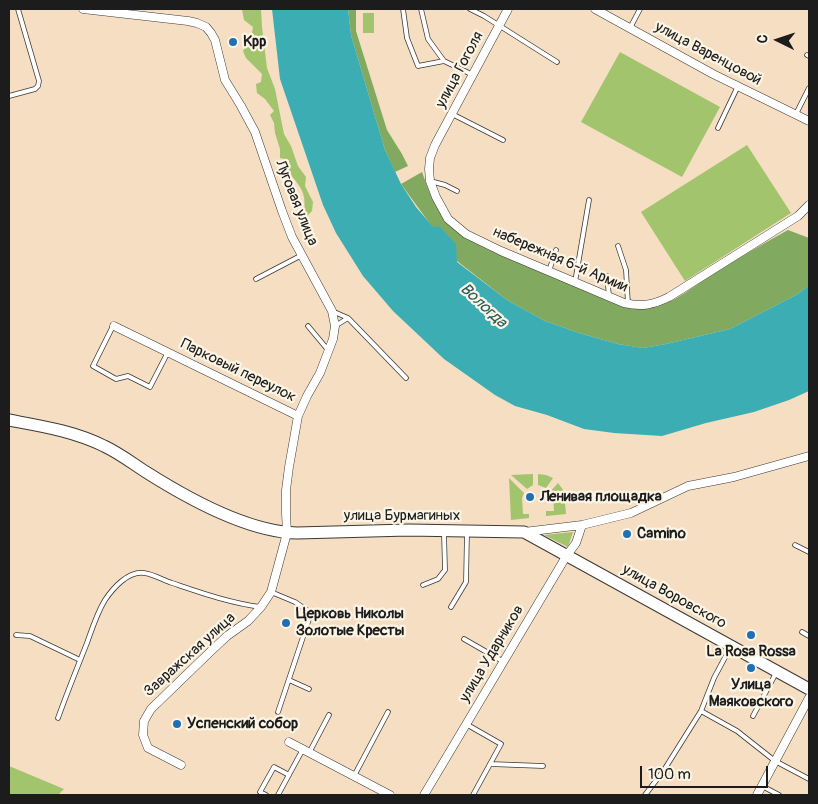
<!DOCTYPE html>
<meta charset="utf-8">
<style>
body{margin:0}
#map{position:relative;width:818px;height:804px;overflow:hidden;background:#f5dec2;font-family:Pangolin,sans-serif}
canvas{display:block}
.frame{position:absolute;inset:0;border:10px solid #1c1c1c;pointer-events:none}
.north{position:absolute;left:753px;top:15px;width:50px;height:50px;-webkit-text-stroke:4px #fcf5e5;paint-order:stroke;rotate:274deg;font-size:14px;font-weight:700;line-height:20px;text-align:center;color:#1c1c1c}
.north::after{content:'';display:block;margin:auto;width:18px;height:22px;background:#1c1c1c;clip-path:polygon(50% 0,100% 100%,50% 72%,0 100%)}
.scale{position:absolute;left:640px;top:766px;width:128px;height:22px;box-sizing:border-box;border:2px solid #1c1c1c;border-top:0;padding-left:6px;font-size:15px;line-height:18px;white-space:nowrap;color:#1c1c1c;-webkit-text-stroke:4px #fcf5e5;paint-order:stroke}
</style>
<div id="map">
<canvas width="818" height="804"></canvas>
<div class="frame"></div>
<div class="north">С</div>
<div class="scale">100 m</div>
</div>
<script>
const ctx = document.querySelector('canvas').getContext('2d');
ctx.lineJoin = 'round';
function fill(path, color) { ctx.fillStyle = color; ctx.fill(path, 'evenodd'); }
function trace(path, color, width, dash) { ctx.strokeStyle = color; ctx.lineWidth = width; ctx.lineCap = dash ? 'butt' : 'round'; ctx.setLineDash(dash || []); ctx.stroke(path); }
function label(font, color, halo, rows, align = 'center') {
  ctx.font = font + ' Pangolin,sans-serif'; ctx.lineWidth = 4.5; ctx.setLineDash([]); ctx.textBaseline = 'middle'; ctx.strokeStyle = halo; ctx.fillStyle = color; for (const [text, x, y, turn = 0] of rows) {
    ctx.save(); ctx.translate(x, y); ctx.rotate((+turn || 0) * Math.PI / 180); ctx.textAlign = isNaN(turn) ? turn : align; if (halo) ctx.strokeText(text, 0, 0); ctx.fillText(text, 0, 0); ctx.restore();
  }
}
const green = new Path2D(`
 M242 9H261L262 27 267 68 275 89 284 134 291 146 298 166 306 177 305 186 313 202 312 211 306 217C304 210 305 204 304 197 302 187 294 179 288 172L289 160 280 158V149L275 133 274 123 270 115 274 111 265 99 257 93 256 84 261 82 262 74 246 58 243 51 251 38 253 27 244 20Z
 M363 13H374V33H363Z
 M620 52 720 107 682 177 581 122Z
 M747 145 791 213 685 281 641 212Z
 M533 474V485L527 489 511 475Z
 M538 474 546 475 553 478 546 488 538 485Z
 M509 478 524 493 522 498 523 514H529V518L511 520Z
 M558 483 564 491 566 514 546 516V511H554L553 496 550 492Z
 M573 532 568 547 544 535Z
 M9 767V766L64 789 58 795H9Z`);
const forest = new Path2D(`
 M348 9H356V31L387 130 402 154 408 166 395 172 385 150 351 35Z
 M422 172C428 189 434 206 446 220 467 244 505 257 535 269 564 282 593 294 622 307 633 309 643 310 653 308 674 303 696 285 714 273 738 258 763 244 788 230L809 238V285L798 294 730 329 666 344 643 348 618 344 579 333 545 321 507 300 457 261 401 184Z`);
const water = new Path2D(`
 M272 9H348L351 35 385 150 401 184 416 207 433 227 439 226 456 244 457 262 507 300 545 321 579 333 618 344 643 348 666 344 730 329 798 294 809 285V391L789 400 754 412 706 423 662 436 614 433 584 429 547 415 515 406 495 395 444 359 393 311 363 276 336 233 323 205 280 79Z`);
const lane = new Path2D(`
 M403 9 407 38 418 66 444 61
 M421 9 428 39 444 61 473 75
 M470 9 484 16 557 62
 M630 28 640 9
 M807 55 809 56
 M9 96 35 89 38 86 39 81 18 9
 M452 114 503 140
 M796 114 809 88
 M718 128 738 86
 M430 181 445 185 457 191
 M618 246 626 270 628 304
 M549 271 556 250
 M607 276 609 296
 M256 279 302 255
 M575 282 589 200
 M332 311 348 318
 M113 326 93 366 116 379 128 376 150 387 168 352
 M308 326 328 350
 M335 326 348 318 406 378
 M795 545 809 552
 M423 585 438 579 445 570 444 533
 M271 592 295 602 311 613 278 712
 M451 607 466 582 467 533
 M802 632 809 636
 M16 635 30 636 80 660
 M464 639 504 662
 M289 680 309 689
 M701 711 737 731 775 761 809 779
 M753 716 776 673
 M58 718C67 693 77 668 87 643 92 629 97 613 105 600 113 588 128 571 144 573 153 574 163 580 172 583 202 593 230 603 261 607
 M466 724 501 744 473 795
 M309 753 329 715
 M490 764 543 766
 M354 776 388 712
 M762 786 779 795
 M266 795 260 792 274 767 289 775
 M278 795 303 749
 M645 795 664 770 701 711 714 678 730 648`);
const street = new Path2D(`
 M83 9 188 21 197 23 206 27 211 33 215 40 225 80 241 106 255 132 282 211 292 237 332 311 335 326 333 339 320 373 307 396 298 416
 M508 9 435 145 430 158 429 169 430 181 436 197 448 219 466 234 501 251 624 303C642 307 653 305 669 297L798 216 809 205
 M595 9 713 74 809 121
 M114 326 298 416 289 467 286 490V513L287 533 271 592 261 607 248 621 227 636 211 651 151 709 144 721 143 735 148 748 181 765
 M524 532 582 525 631 513 688 486 734 477 809 456
 M289 742 390 795
 M424 795 567 555 576 543 582 525
 M757 795 809 698`);
const secondary = new Path2D(`
 M9 420C41 426 74 431 104 446 119 453 132 463 146 472 187 498 248 532 297 533L408 530 524 532 809 689`);
const markers = [
 [233,42,5,"#1f6fb2"],
 [530,497,5,"#1f6fb2"],
 [627,534,5,"#1f6fb2"],
 [286,623,5,"#1f6fb2"],
 [751,635,5,"#1f6fb2"],
 [751,668,5,"#1f6fb2"],
 [177,724,5,"#1f6fb2"]
];
const poiNames = [
 ["Kpp",243,42],
 ["Ленивая площадка",540,497],
 ["Camino",637,534],
 ["Церковь Николы",296,614],
 ["Золотые Кресты",296,631],
 ["La Rosa Rossa",751,652,"center"],
 ["Улица",751,685,"center"],
 ["Маяковского",751,702,"center"],
 ["Успенский собор",187,724]
];
const streetNames = [
 ["улица Варенцовой",708,54,28],
 ["улица Гоголя",460,70,-62],
 ["Луговая улица",296,203,68],
 ["набережная 6-й Армии",560,260,23],
 ["Парковый переулок",238,371,26],
 ["улица Бурмагиных",402,516],
 ["улица Воровского",674,597,29],
 ["улица Ударников",492,654,-59],
 ["Завражская улица",190,655,-42]
];
const waterNames = [
 ["Вологда",483,306,43]
];
fill(green, '#a2c46d');
fill(forest, '#81aa60');
fill(water, '#3badb3');
trace(lane, '#3d3935', 5.5);
trace(street, '#3d3935', 9);
trace(secondary, '#3d3935', 13);
trace(lane, '#fff', 4);
trace(street, '#fff', 8);
trace(secondary, '#fff', 11);
for (const [x, y, r, color] of markers) { const dot = new Path2D(); dot.arc(x, y, r, 0, 2 * Math.PI); ctx.fillStyle = color; ctx.fill(dot); trace(dot, '#fcf5e5', 2); }
label('bold 15px', '#1c1c1c', '#fcf5e5', poiNames, 'left');
label('15px', '#1c1c1c', '#fcf5e5', streetNames);
label('italic 16px', '#2a5d60', '#fcf5e5', waterNames);
</script>
